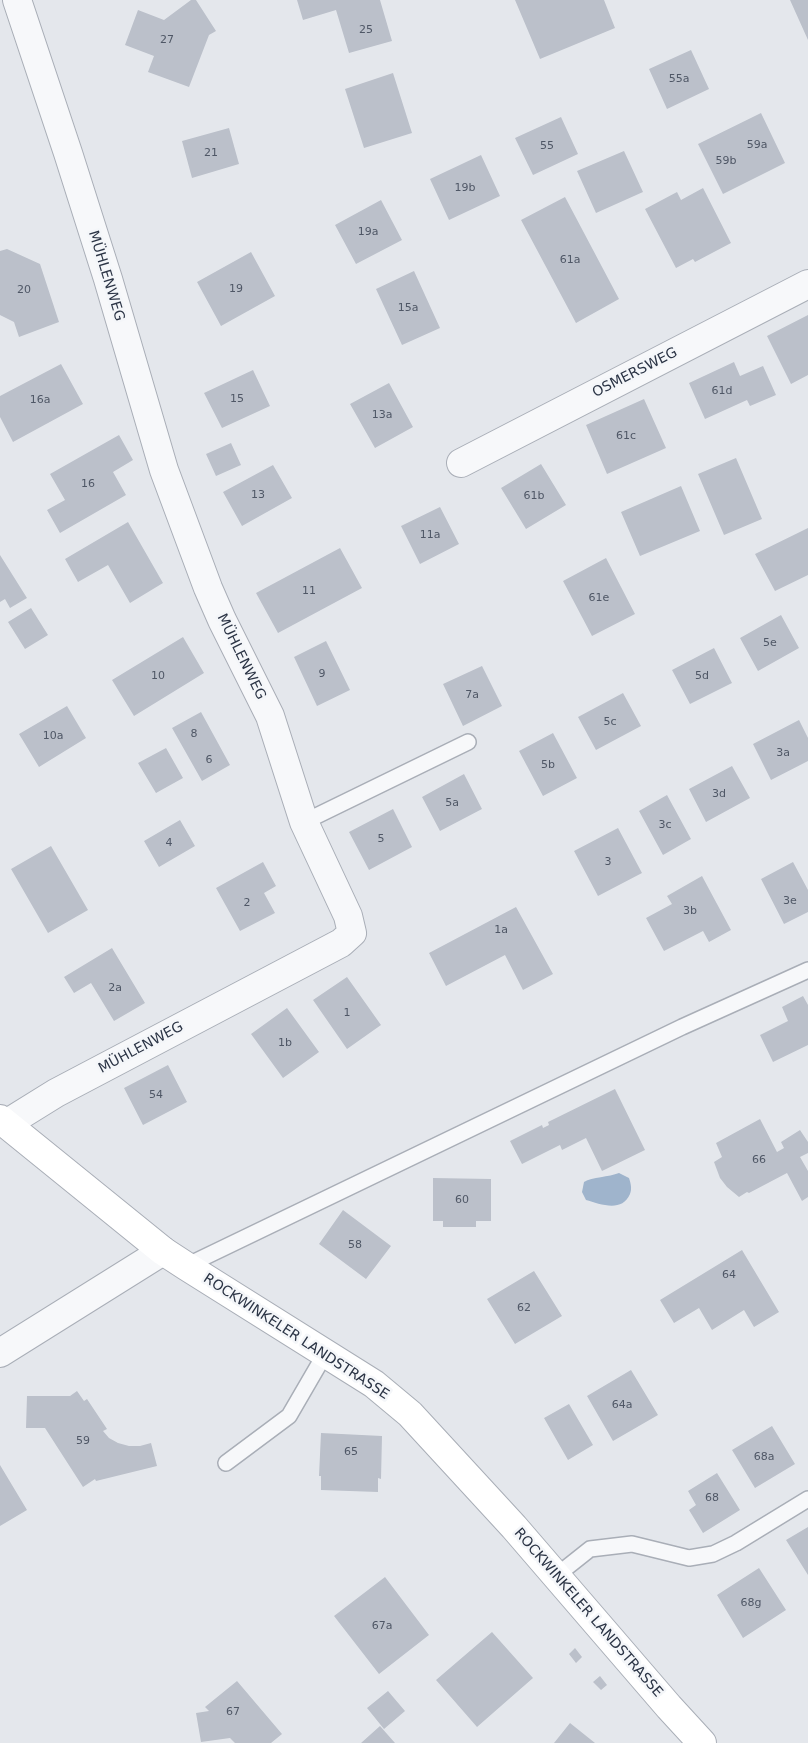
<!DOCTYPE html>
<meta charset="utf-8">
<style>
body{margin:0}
canvas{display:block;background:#e4e7ec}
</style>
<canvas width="808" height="1743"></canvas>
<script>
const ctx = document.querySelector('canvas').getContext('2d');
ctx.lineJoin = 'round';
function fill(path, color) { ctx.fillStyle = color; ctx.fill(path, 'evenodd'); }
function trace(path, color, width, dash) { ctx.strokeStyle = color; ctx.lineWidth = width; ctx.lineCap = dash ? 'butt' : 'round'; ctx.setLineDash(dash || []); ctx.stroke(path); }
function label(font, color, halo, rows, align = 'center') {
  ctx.font = font + ' "DejaVu Sans",sans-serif'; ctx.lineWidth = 5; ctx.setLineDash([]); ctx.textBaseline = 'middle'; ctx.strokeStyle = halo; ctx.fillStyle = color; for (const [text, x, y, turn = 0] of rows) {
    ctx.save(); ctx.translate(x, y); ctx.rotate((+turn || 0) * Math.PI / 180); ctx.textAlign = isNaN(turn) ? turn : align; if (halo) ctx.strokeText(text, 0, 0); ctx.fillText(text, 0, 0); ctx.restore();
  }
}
const water = new Path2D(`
 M619 1173 629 1178C631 1184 632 1189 630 1194 622 1213 600 1204 586 1200L582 1192 584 1182C592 1177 609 1177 619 1173Z`);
const building = new Path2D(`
 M191 0H196L216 31 209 35 189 87 148 72 154 56 125 45 138 10 164 20Z
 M297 0H380L392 41 349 53 336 10 303 20Z
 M515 0H604L615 28 540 59Z
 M790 0H808V40Z
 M691 50 709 89 667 109 649 69Z
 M393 73 412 133 364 148 345 89Z
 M761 113 785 163 723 194 698 144Z
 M561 117 578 154 533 175 515 138Z
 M229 128 239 164 192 178 182 141Z
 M624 151 643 192 596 213 577 171Z
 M481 155 500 196 449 220 430 179Z
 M703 188 731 243 695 262 693 259 676 268 645 209 677 192 681 200Z
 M565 197 619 299 576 323 521 220Z
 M381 200 402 240 356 264 335 225Z
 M7 249 40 264 59 322 19 337 14 322 0 315V251Z
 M251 252 275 296 221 326 197 282Z
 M414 271 440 328 402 345 376 289Z
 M808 315V375L791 384 767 336Z
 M734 362 740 376 763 366 776 395 750 406 747 400 705 419 689 383Z
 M61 364 83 404 13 442 0 417V396Z
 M253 370 270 406 222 428 204 393Z
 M389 383 413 427 375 448 350 404Z
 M644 399 666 448 607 474 586 425Z
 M119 435 133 460 113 472 126 495 60 533 47 510 65 500 50 474Z
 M231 443 241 465 216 476 206 454Z
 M736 458 762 519 724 535 698 474Z
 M541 464 566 505 526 529 501 488Z
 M273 465 292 498 242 526 223 492Z
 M681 486 700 531 640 556 621 512Z
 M440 507 459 544 420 564 401 526Z
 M128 522 163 583 130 603 108 565 78 582 65 559Z
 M808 528V575L775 591 755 554Z
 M340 548 362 588 278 633 256 593Z
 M0 555 27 598 10 608 5 599 0 602Z
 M606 558 635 614 592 636 563 581Z
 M31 608 48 635 25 649 8 622Z
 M781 615 799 648 758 671 740 638Z
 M183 637 204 673 134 716 112 680Z
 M326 641 350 690 317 706 294 657Z
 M714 648 732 683 690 704 672 670Z
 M482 666 502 706 463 726 443 684Z
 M623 693 641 726 596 750 578 717Z
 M67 706 86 738 39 767 19 734Z
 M201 712 230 765 202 781 172 728Z
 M799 720 808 738V761L771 780 753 744Z
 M553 733 577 778 543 796 519 751Z
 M166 748 183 778 156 793 138 763Z
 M732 766 750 798 706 822 689 789Z
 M464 774 482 809 440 831 422 797Z
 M667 795 691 839 663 855 639 811Z
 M393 809 412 847 369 870 349 832Z
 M180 820 195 846 159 867 144 841Z
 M618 828 642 873 598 896 574 851Z
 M51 846 88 910 48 933 11 869Z
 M263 862 276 886 264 893 275 913 240 931 216 888Z
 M793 862 808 890V912L784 924 761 879Z
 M702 876 731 930 709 942 703 931 664 951 646 918 672 904 667 896Z
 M516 907 553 974 523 990 505 955 446 986 429 953Z
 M112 948 145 1003 114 1021 91 983 74 993 64 977Z
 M347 977 381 1025 347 1049 313 1000Z
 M803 996 808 1005V1045L773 1062 760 1035 788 1021 782 1007Z
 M287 1008 319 1052 283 1078 251 1034Z
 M168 1065 187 1102 143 1125 124 1088Z
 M615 1089 645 1150 602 1171 586 1138 562 1150 560 1145 522 1164 510 1141 542 1125 543 1128 549 1125 548 1122Z
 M760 1119 777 1152 784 1148 781 1142 800 1130 808 1142V1153L800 1157 808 1171V1197L802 1201 787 1173 749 1193 747 1192 739 1197 727 1187 720 1178 714 1162 722 1157 716 1143Z
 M433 1178 491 1179V1221H476V1227H443V1221H433Z
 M343 1210 391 1246 366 1279 319 1244Z
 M742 1250 779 1312 754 1327 744 1310 712 1330 699 1308 674 1323 660 1300Z
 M534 1271 562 1316 515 1344 487 1299Z
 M631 1370 658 1415 613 1441 587 1396Z
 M77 1391 84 1401 87 1399 107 1429 103 1431 109 1438 118 1443 129 1446H140L151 1443 157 1466 96 1481 95 1479 83 1487 45 1428H26L27 1396H70Z
 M569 1404 593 1445 568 1460 544 1418Z
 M772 1426 795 1464 755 1488 732 1450Z
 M321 1433 382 1436 381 1479 378 1478V1492L321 1490V1476H319Z
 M0 1465 27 1510 0 1526Z
 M717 1473 740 1510 703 1533 689 1510 696 1505 688 1491Z
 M808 1527V1575L786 1540Z
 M759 1568 786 1610 743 1638 717 1595Z
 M385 1577 429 1635 379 1674 334 1616Z
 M492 1632 533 1678 477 1727 436 1680Z
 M575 1648 582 1657 576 1663 569 1654Z
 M600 1676 607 1685 601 1690 593 1682Z
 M237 1681 282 1734 271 1743H235L230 1738 201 1742 196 1713 209 1711 205 1707Z
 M388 1691 405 1711 384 1729 367 1708Z
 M570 1723 595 1743H554Z
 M380 1726 395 1743H361Z`);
const service = new Path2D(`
 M304 822 468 742
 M186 1266 682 1027 808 970
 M226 1463 289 1416 325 1354
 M556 1576 590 1549 632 1544 689 1558 713 1554 736 1543 808 1499`);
const minor = new Path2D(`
 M461 463 808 284
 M6 1124 56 1093 341 943 352 933 348 916 304 822 270 716 222 620 208 588 164 470 108 279 68 153 17 0
 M0 1353 163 1251`);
const secondary = new Path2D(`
 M0 1119 163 1251 186 1266 374 1384 410 1414 514 1527 669 1707 702 1743`);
const numberNames = [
 ["25",366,30],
 ["27",167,40],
 ["55a",679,79],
 ["59a",757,145],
 ["55",547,146],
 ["21",211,153],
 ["59b",726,161],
 ["19b",465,188],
 ["19a",368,232],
 ["61a",570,260],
 ["19",236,289],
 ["20",24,290],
 ["15a",408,308],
 ["61d",722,391],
 ["15",237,399],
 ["16a",40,400],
 ["13a",382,415],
 ["61c",626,436],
 ["16",88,484],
 ["13",258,495],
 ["61b",534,496],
 ["11a",430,535],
 ["11",309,591],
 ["61e",599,598],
 ["5e",770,643],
 ["9",322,674],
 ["10",158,676],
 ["5d",702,676],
 ["7a",472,695],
 ["5c",610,722],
 ["8",194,734],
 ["10a",53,736],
 ["3a",783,753],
 ["6",209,760],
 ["5b",548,765],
 ["3d",719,794],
 ["5a",452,803],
 ["3c",665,825],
 ["5",381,839],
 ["4",169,843],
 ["3",608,862],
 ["3e",790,901],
 ["2",247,903],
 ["3b",690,911],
 ["1a",501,930],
 ["2a",115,988],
 ["1",347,1013],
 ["1b",285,1043],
 ["54",156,1095],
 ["66",759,1160],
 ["60",462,1200],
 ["58",355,1245],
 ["64",729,1275],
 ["62",524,1308],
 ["64a",622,1405],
 ["59",83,1441],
 ["65",351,1452],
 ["68a",764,1457],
 ["68",712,1498],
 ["68g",751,1603],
 ["67a",382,1626],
 ["67",233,1712]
];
const streetNames = [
 ["MÜHLENWEG",106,276,73],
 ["OSMERSWEG",635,373,-27],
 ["MÜHLENWEG",241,657,64],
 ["MÜHLENWEG",141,1048,-28],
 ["ROCKWINKELER LANDSTRASSE",296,1337,33],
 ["ROCKWINKELER LANDSTRASSE",588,1613,49]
];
fill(water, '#9fb4cc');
fill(building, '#bbc0ca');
trace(service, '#a9aeb7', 18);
trace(minor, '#a9aeb7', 30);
trace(secondary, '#a9aeb7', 30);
trace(service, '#f7f8fa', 15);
trace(minor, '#f7f8fa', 28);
trace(secondary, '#fff', 28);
label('11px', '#4f5766', null, numberNames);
label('14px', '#2b3445', '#f4f6f9', streetNames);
</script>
